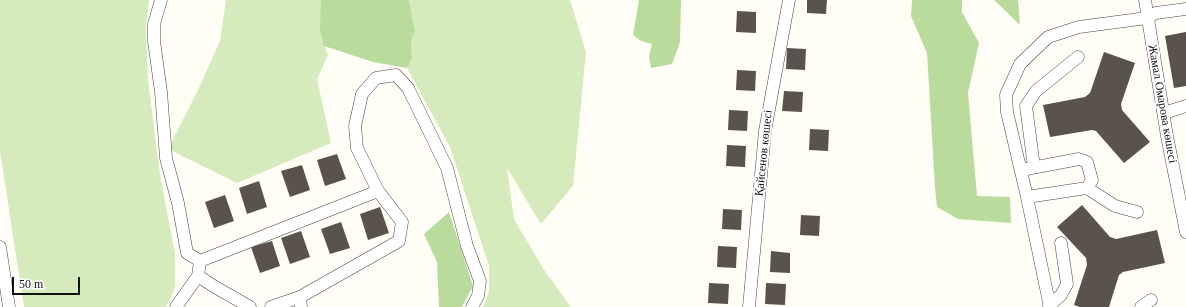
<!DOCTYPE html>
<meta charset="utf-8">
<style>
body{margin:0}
#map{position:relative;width:1186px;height:307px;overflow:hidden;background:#fffdf5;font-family:"Times New Roman",serif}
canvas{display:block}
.scale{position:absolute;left:12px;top:277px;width:68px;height:18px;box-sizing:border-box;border:2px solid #111;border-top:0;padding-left:5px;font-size:12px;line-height:14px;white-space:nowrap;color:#111;-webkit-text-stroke:3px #fff;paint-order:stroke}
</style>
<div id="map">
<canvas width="1186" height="307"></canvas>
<div class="scale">50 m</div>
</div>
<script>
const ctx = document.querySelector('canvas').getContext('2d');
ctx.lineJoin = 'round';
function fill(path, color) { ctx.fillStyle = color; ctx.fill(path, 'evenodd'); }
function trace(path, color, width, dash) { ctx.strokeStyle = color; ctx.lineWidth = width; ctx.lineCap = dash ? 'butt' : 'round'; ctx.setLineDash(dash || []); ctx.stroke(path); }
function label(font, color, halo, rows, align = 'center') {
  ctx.font = font + ' "Times New Roman",serif'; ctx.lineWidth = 4; ctx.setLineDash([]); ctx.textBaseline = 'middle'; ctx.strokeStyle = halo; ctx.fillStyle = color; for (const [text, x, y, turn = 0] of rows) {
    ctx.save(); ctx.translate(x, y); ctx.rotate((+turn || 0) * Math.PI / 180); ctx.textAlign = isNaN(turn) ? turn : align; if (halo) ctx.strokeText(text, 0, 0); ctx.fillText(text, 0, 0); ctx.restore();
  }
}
const green = new Path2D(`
 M0 0H149L146 27 148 80 160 175 175 254V288L166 307H24L0 151Z
 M226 0H321C321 20 320 37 328 55L317 79 331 143 237 183 168 149 198 90 220 41Z
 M409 0H570L586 52 573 186 541 224 507 168 514 219 544 270 571 307H483L489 292V266L450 147 407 68 412 58 411 41 415 31Z`);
const forest = new Path2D(`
 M321 0H409L415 31 411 41 412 58 407 68 373 62 324 46 320 30Z
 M639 0H681L680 42 672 64 651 68 649 56 652 44 641 41 633 35Z
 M912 0H962V12L979 43 968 93 977 196 1010 197 1011 223 958 219 937 207 935 187 927 53 911 16Z
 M994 0H1018L1020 25Z
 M449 212 473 286 462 307H439L437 262 424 234Z`);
const building = new Path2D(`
 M807 0H827L826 14 807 13Z
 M737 11 756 12V33L736 32Z
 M1186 32V86L1174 88 1165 36Z
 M787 48 806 49 805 70 786 69Z
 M1104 52 1135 63 1121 104 1122 110 1150 142 1124 163 1096 131 1092 130 1050 137 1043 105 1085 97 1090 93Z
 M737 70 756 71 755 91 736 90Z
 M784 91 803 92 802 112 782 111Z
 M729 110 748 111 747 131 728 130Z
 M810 129 829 130 828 151 809 150Z
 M727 145 746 146 745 167 726 166Z
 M337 154 346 179 325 186 317 160Z
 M302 165 310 190 290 197 281 171Z
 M259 181 267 207 247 214 239 188Z
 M225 195 234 221 214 228 205 202Z
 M1082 205 1110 237 1116 239 1157 230 1165 263 1123 272 1119 275 1109 307H1080L1074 305 1087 265 1086 258 1057 227Z
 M380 207 389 233 368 240 360 214Z
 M723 209 742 210 741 230 722 229Z
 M801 215 820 216 819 236 800 235Z
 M341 222 350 248 330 254 321 229Z
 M301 231 310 257 290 264 281 238Z
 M272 241 280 266 260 273 251 247Z
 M718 246 737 247 736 268 717 267Z
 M771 251 790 253V273L770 272Z
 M709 283 729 284 728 304 708 303Z
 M766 283 786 284 785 305 765 304Z`);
const minor = new Path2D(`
 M161 0 154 24V41L161 92 166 158 178 203 187 253 200 261
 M1145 0 1167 136 1186 232
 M1164 113 1186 106
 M1034 167 1026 106 1036 91 1078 57
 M1021 170 1079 159 1087 162 1092 180 1087 188 1027 197
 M1087 188 1115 206 1137 212
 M0 247 9 307
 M198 276 215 287 250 307
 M300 297 399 241 402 222 378 191 357 148 355 126 362 94 376 78 396 75 408 88 447 168 467 246 480 281 478 296 472 307
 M1049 306 1061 295 1067 284 1061 243
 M176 307 198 276 200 261 378 191
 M271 307 300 297 301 307
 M749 307 765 131 789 0
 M1050 307 1027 197 1007 112 1006 95 1020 64 1048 37 1079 27 1147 18 1156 13 1186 9
 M1141 307 1151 300`);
const streetNames = [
 ["Жамал Омарова көшесі",1162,104,80],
 ["Қайсенов көшесі",764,153,-84]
];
fill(green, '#d5ebbd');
fill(forest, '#b9dc9c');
fill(building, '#5a524d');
trace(minor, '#444', 13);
trace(minor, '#fff', 12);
label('12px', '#111', '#fff', streetNames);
</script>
